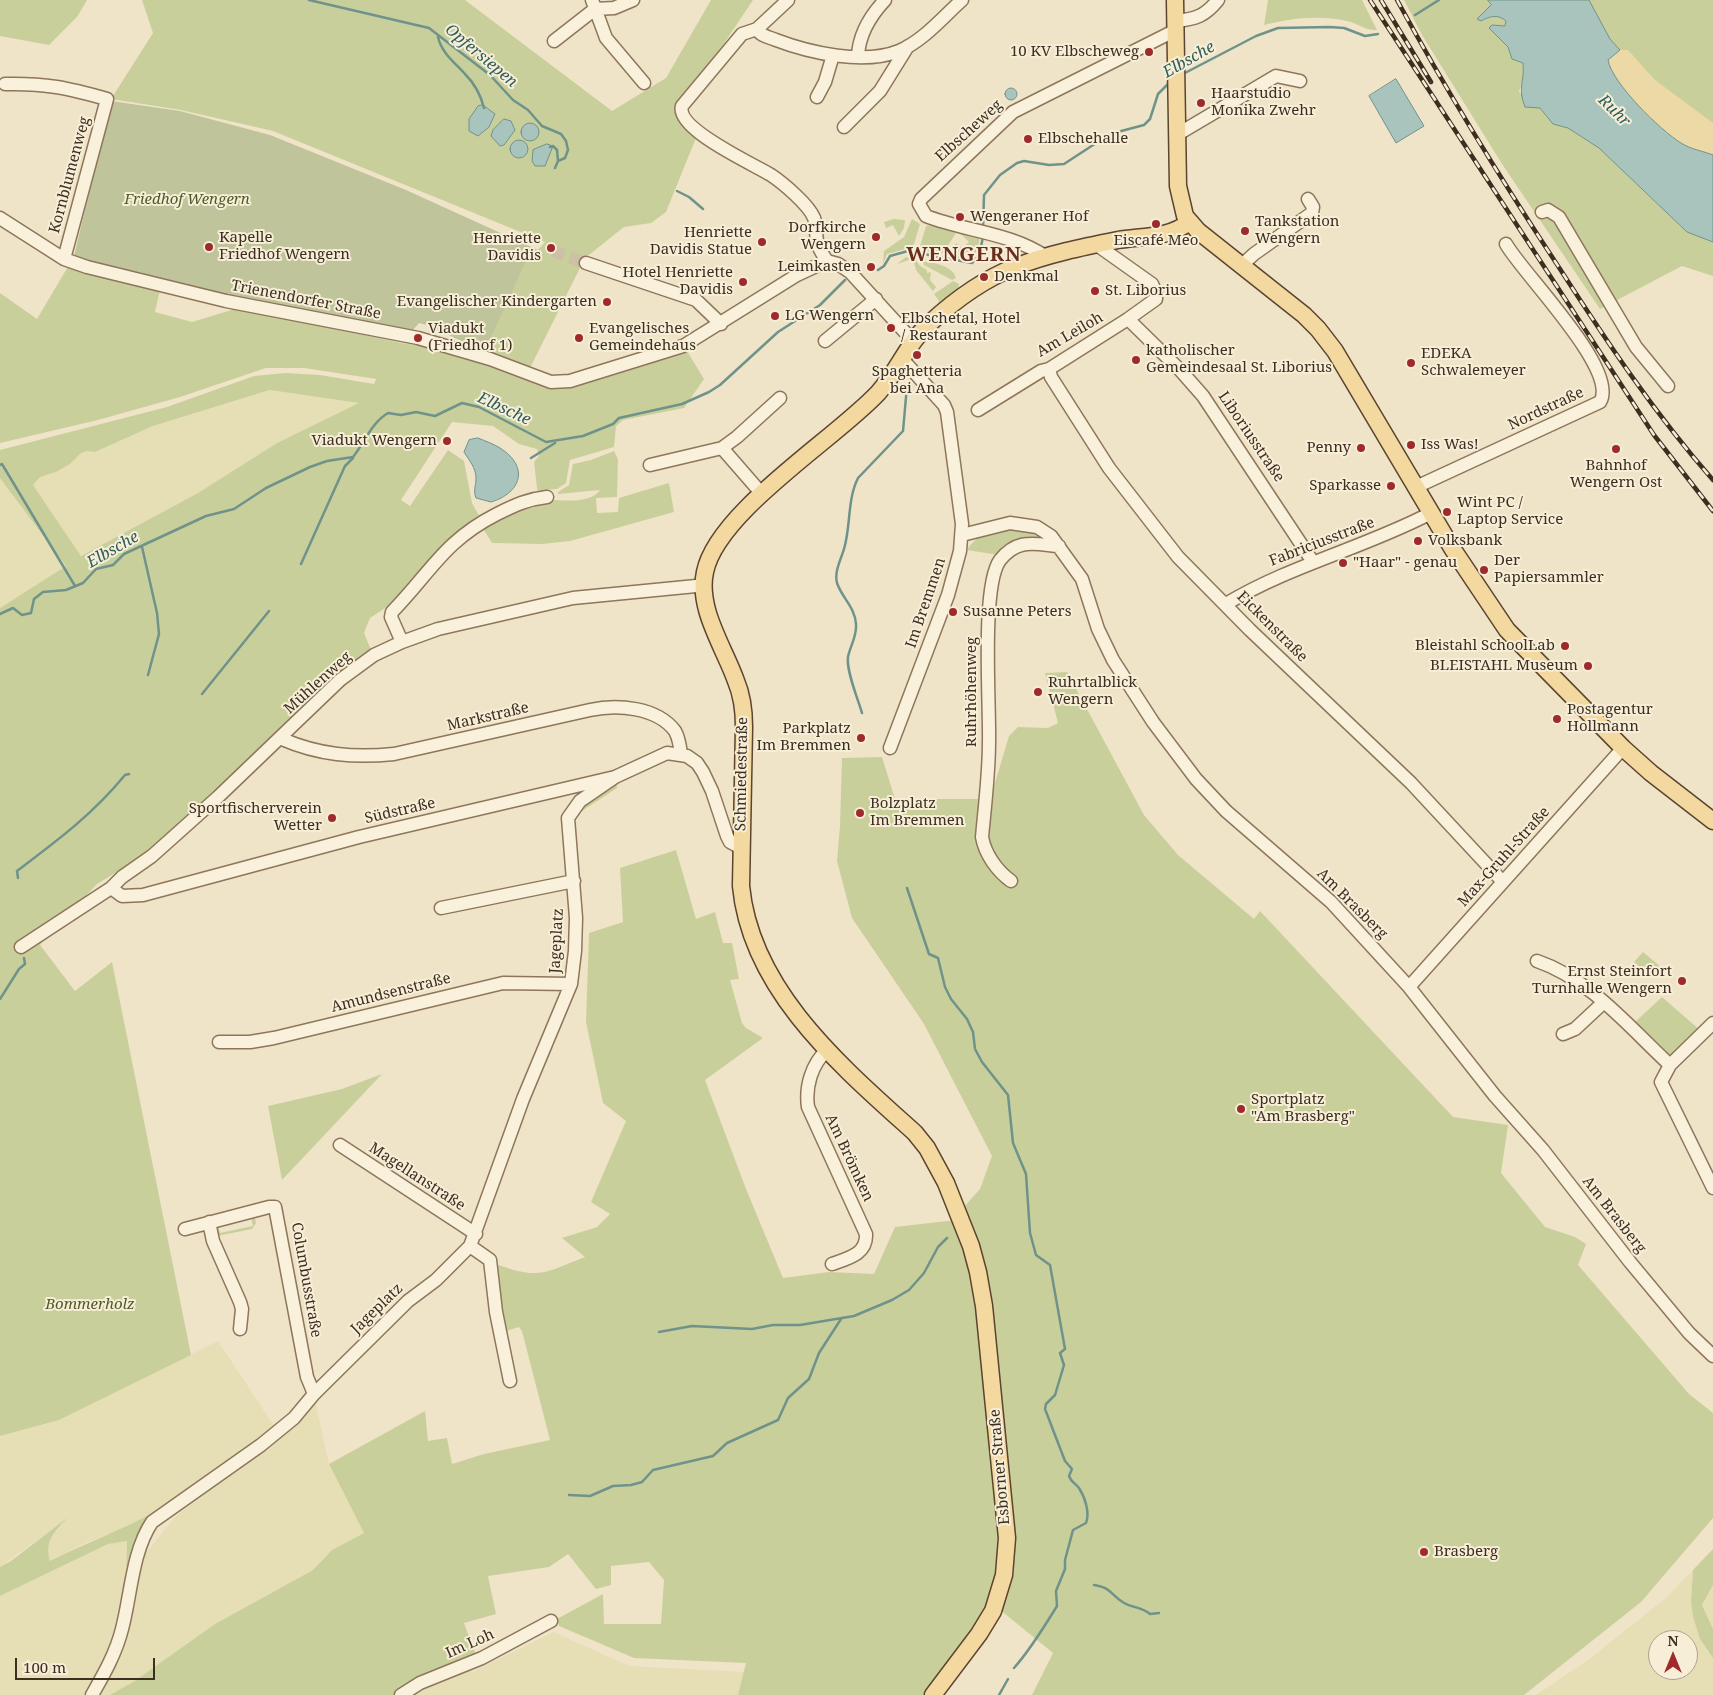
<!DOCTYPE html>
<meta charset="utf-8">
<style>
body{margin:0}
#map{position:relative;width:1713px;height:1695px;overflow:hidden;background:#f0e4c8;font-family:"Noto Serif",serif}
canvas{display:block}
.north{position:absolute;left:1648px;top:1630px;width:50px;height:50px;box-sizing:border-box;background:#f7eed8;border:1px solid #ada18e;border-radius:50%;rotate:0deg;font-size:14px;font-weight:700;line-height:20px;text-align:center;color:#3d2e20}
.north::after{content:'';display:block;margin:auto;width:18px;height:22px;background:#9e2a2b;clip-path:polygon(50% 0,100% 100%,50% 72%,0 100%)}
.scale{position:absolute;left:15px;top:1658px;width:140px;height:22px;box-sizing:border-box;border:2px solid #3d2e20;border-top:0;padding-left:6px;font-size:15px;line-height:18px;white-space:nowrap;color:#3d2e20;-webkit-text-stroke:4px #f7eed8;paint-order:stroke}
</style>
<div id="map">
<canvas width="1713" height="1695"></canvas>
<div class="north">N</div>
<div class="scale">100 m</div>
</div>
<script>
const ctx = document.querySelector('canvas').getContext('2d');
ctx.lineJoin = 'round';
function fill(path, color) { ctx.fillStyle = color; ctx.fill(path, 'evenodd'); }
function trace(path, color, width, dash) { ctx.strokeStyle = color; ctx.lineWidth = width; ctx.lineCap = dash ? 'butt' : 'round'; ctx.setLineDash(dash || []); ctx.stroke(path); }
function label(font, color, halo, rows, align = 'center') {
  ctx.font = font + ' "Noto Serif",serif'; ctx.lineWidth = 4; ctx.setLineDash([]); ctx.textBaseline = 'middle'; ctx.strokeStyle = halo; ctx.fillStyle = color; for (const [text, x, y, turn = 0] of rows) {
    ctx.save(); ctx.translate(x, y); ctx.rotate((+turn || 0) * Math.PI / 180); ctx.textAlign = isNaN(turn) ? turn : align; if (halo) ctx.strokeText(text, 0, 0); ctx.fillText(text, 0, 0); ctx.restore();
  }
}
const farmland = new Path2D(`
 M271 390 360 403 277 443 198 493 81 556 33 485 40 477 56 472 70 464 80 454 86 451 95 452 153 426Z
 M1 477 66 566 0 608V478Z
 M218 1341 276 1429 153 1513 115 1533 87 1542 50 1561 46 1550 51 1538 65 1520 0 1567V1436L59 1420Z
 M315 1401 329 1464 364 1533 332 1550 313 1570 215 1624 133 1682 110 1695H97L146 1553 175 1517 277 1436Z
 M127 1541 126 1577 118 1621 106 1658 86 1695H0V1596L108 1544Z
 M1693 1570 1691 1601 1693 1617 1700 1639 1713 1658V1695H1536L1588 1660 1666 1598ZM1658 1640H1688V1670H1658Z
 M1713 1585V1629L1702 1605Z
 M554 1632 629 1666 745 1672 738 1695H404L466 1666 472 1672Z`);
const green = new Path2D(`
 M0 0H87L77 17 49 45 0 36Z
 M142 0H465L612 111 666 78 711 0H753L707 69 676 105 689 130 696 138 666 212 651 223 624 227 585 258 528 372 485 352 526 260 528 261 545 242 273 131 181 110 111 99 153 33Z
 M1268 0H1362L1377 30C1365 31 1358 23 1347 21 1319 15 1292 18 1264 25Z
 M1404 0H1488L1491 5 1481 21C1490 16 1498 14 1506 21V26L1492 25 1489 28 1508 47 1512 59 1523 63 1524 76 1519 92 1540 108 1553 124 1568 128 1599 148 1687 232 1713 242V276L1682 266 1600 309 1502 164 1422 35Z
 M1585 0H1713V126L1651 80 1609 40Z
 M894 219 905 220 904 228 899 236 893 225 886 228 884 222Z
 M912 219 920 224 913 247 887 254 883 264 884 251 904 237Z
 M930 225 956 233 943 253 919 250 926 226Z
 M961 230 980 236 977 254 972 261 949 256 956 243 962 248 969 242 960 233Z
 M906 257 916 260 920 266 927 270V273L931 272 930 280 936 287 933 291 916 270 914 263 909 260 897 264Z
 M923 262C934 262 953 266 956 278L952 280 924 265Z
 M69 265 160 290 155 312 192 322 238 308 401 343 439 348 545 387 559 389 687 351 704 379 684 408 623 420 616 426 614 447 570 460 566 483 557 489 546 490V494L538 492 537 488 534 462 539 456 537 449 519 444 493 426 452 422 401 500 410 506 448 450 464 461 472 503 478 514 485 517C474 517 462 527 457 536L402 597 370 618 364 633 371 650 332 678 275 736 140 858 97 884 40 945 75 991 112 962 191 1355 59 1420 0 1436V608L66 566 0 478V450L167 407 254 376 285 373 320 375 374 384 376 379 304 368H266L180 397 98 420 0 443V293L37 319ZM270 390 359 403 277 443 198 493 81 556 33 485 40 477 56 472 70 464 80 454 86 451 95 452 153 426Z
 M953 281 959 284 958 290 937 305 939 301 934 294Z
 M614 451 618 459 617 497 596 498 597 513 618 512 619 498 669 483 674 512 570 541 542 544 492 543 481 525 527 504 549 503 550 500C565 500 590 504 600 490L558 494V492L569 485 573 464 591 460Z
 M1021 528 1046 537 998 555 967 550C981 529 997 530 1021 528Z
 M1067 672 1144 815 1178 855 1254 919 1260 911 1453 1117 1508 1125 1501 1173 1545 1227 1575 1237 1586 1244 1578 1265 1689 1394 1713 1413V1518L1641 1602 1524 1695H1032L1053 1653 999 1609 1009 1514 962 1209 980 1189 992 1156 924 1024 852 918 837 861 840 826 842 758 882 757 895 799H992L994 786 1009 736 1018 727 1048 728 1058 723 1045 673Z
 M616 783 617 788 582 811 573 823 572 820 582 806Z
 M676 850 696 919 715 912 723 943H732L739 979 730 980 742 1023 746 1028 763 1038 705 1080 746 1189 783 1278 829 1272 874 1274 895 1227 956 1220 974 1270 1002 1551 992 1603 925 1695H738L746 1663 634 1658 559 1626 557 1619 603 1594 604 1624H661L664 1580 649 1562 611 1566V1585L596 1589 568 1554 549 1567 488 1576 496 1614 464 1623 477 1658 398 1695H110L133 1682 215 1624 313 1570 332 1550 364 1533 329 1464 425 1411 428 1441 447 1438 452 1464 484 1454 550 1440 522 1331 519 1327 506 1331 496 1264C539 1280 544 1273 585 1257L562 1238 597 1227 610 1214 591 1202 626 1121 603 1103 586 1022 589 933 623 922 620 868Z
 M1643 952 1661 967 1652 977 1634 962Z
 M1662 997 1700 1030 1671 1058 1634 1023Z
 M382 1074 282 1180 268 1106 342 1089Z
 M251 1217 255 1218 256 1223 252 1229 217 1236 214 1229 218 1225 220 1233 253 1226Z
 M153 1513 142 1536 118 1621 126 1577 127 1541 108 1544 0 1596V1567L11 1561 67 1518C54 1533 44 1541 50 1561 84 1544 119 1531 153 1513Z
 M1713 1549V1585L1702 1605 1713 1629V1658L1700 1639 1693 1617 1691 1601 1693 1570Z`);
const sand = new Path2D(`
 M1620 50H1628L1655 80 1713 123V155C1703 151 1690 149 1681 143 1660 130 1613 84 1607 60Z`);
const cemetery = new Path2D(`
 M111 101 180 111 270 135 406 190 538 250 528 261H526L485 352 427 325 419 323 413 330 244 300 81 260 74 256Z`);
const water = new Path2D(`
 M1488 0H1589L1610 39 1620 50 1608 60C1612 83 1660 130 1681 143 1690 149 1703 151 1713 155V242L1687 232 1599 148 1568 128 1553 124 1540 108 1525 107C1517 86 1525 83 1523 63L1512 59 1508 47 1489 28 1492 25 1505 26 1506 21C1498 14 1490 16 1481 21L1477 19 1491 5Z
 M1396 79 1424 126 1396 143 1369 96Z
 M1005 94a6 6 0 1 1 12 0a6 6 0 1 1-12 0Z
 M483 105 495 114 489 127 478 136 469 131V119L478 106Z
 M504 119 511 121 515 130 504 145 500 146 491 136 493 130Z
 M521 132a9 9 0 1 1 18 0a9 9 0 1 1-18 0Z
 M510 149a9 9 0 1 1 18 0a9 9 0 1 1-18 0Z
 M547 144 553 146 545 166H535L532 161 533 150Z
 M478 438C485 441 494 444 500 448 530 467 521 493 491 502L476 498C473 490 476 486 476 478 476 468 469 460 464 452L469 440Z`);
const stream = new Path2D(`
 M309 0 429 28 490 75 513 100 528 110 542 126 561 134 566 141 568 150 565 158 558 161 555 168
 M1415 15 1439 0
 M438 37C441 52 455 63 465 74 474 83 481 96 484 108
 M1183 74 1256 36 1278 28 1330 27 1344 28 1365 36 1378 34
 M550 147 553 146 557 150 558 161
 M677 191 689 197 703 209
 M983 229 984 195 1000 175 1017 163 1024 161 1049 165 1064 164 1110 134 1144 125 1150 119 1158 94 1170 82
 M878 270 884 266 890 256 908 251 972 263 979 256 983 237
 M531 458 555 443
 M0 465 2 464 75 586
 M142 547 157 613 159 634 148 675
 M301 564 345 466 353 458
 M0 614 13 608 22 615 31 613 34 599 43 592 66 590 83 583 96 569 113 565 124 554 206 516 234 509 266 488 310 467 327 461 353 457C365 442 371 423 388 413L401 415 416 412 435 416 462 403 479 407 546 442 583 436 613 424 619 418 682 404 709 392 720 385 778 332 820 305 845 280
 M202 694 269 611
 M862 713C858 699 846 671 848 657 850 646 857 637 856 624 855 607 842 598 837 583 834 572 841 559 844 549 851 526 847 500 858 478L903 431 907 386
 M18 878 17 871C58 840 92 815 125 775L129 774
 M907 888 929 954 938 958 945 987 951 999 967 1019 973 1032 975 1049 982 1062 1008 1095 1013 1143 1026 1174 1030 1233 1036 1255 1050 1265 1065 1349 1060 1353 1064 1365 1055 1395 1046 1404 1045 1409 1065 1461 1072 1469 1069 1476C1071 1482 1075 1483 1079 1488 1085 1497 1090 1513 1086 1523L1073 1530 1065 1560V1569L1056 1591 1057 1606C1044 1627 1031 1649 1014 1668
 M0 999 19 969 25 964 24 958
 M659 1332 692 1326 752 1329 773 1325H800L854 1316 892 1300 909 1290 924 1273 938 1247 947 1238
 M569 1495 590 1496 613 1486 631 1485 642 1482 653 1470 713 1456 727 1443 778 1420 788 1398 809 1379 819 1353 841 1319
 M1094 1585C1113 1588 1110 1595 1124 1603 1133 1608 1142 1607 1150 1614L1159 1613
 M999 1695 1008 1679`);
const minorTunnel = new Path2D(`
 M553 251 586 263`);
const minor = new Path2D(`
 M592 0 606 38 644 83
 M595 9 614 8 633 0
 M1176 21C1196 19 1205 16 1218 0
 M757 29 742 34 682 106C675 129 753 164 771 175 783 183 809 205 814 218 817 226 815 236 818 244 819 250 824 256 827 261
 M757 29C760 36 769 37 776 40 810 53 864 65 899 51 923 41 943 17 962 0
 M757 29 788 0
 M554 41 595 9
 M858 56C859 34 870 16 885 0
 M5 84C45 83 68 88 107 99L64 259
 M817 97 825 82 833 55
 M844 127 880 91 908 46
 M1178 134 1276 76 1300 81
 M1542 212 1548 210 1559 217 1636 347 1668 386
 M0 218 64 259 87 267 226 301 418 338 490 359 551 382 570 381 683 346 797 275 827 261 838 264 850 272 914 342
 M1046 257C1012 233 964 231 926 216L919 204 921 199 1013 112 1176 30
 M586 263 696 300 721 324
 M1242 265 1254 254 1312 213 1313 207 1308 199
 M1128 319 1181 371 1203 396 1313 562
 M825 341 876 299
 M1049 369 1051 377 1109 468 1178 557 1250 630 1411 783 1503 882
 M978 410 1041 371 1049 369 1128 319 1156 299V293L1152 284 1097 245
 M722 448 762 494
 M650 465 722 448 737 437 780 398
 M1416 487 1600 402C1620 370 1522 273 1506 244
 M962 535 1010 523 1037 527 1051 536 1082 579 1098 629 1113 660 1153 722 1196 779 1226 811 1331 902 1409 987 1495 1096 1543 1150 1630 1262 1689 1333 1713 1356
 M1226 604C1291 565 1364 548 1431 513
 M402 642 391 617 392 612C431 572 444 541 497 514 515 505 528 499 547 497
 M282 739C319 755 354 758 394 754L590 710C617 704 657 707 675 731 679 738 680 746 681 754
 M890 748 948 595 960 551 962 524 947 412 944 405 903 360
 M1011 881C997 871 985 854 982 837 985 805 989 773 989 742 990 705 981 586 1000 560 1018 538 1034 544 1059 546
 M111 888 122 896 143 895 359 837 615 777 667 753 687 756 697 763 703 772 712 791 727 836 730 842 741 848
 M441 908 574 881
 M21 947 111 888 122 877 152 856 218 797 340 680 374 655 402 642 438 629 573 598 696 586 704 584
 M1537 961C1590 979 1629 1027 1670 1065
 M1409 987 1623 748
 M1713 1023 1670 1065 1661 1082 1713 1188
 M1563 1034 1575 1029 1604 1002
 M219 1042H250L274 1038 503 983 571 984
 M827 1050C812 1064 805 1086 808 1107L866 1234C867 1254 849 1258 832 1264
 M340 1145 476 1234
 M209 1222 213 1241 240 1302 242 1309 240 1329
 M185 1229 269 1207H275L307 1377 314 1394
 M470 1246 490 1260 496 1312 510 1381
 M92 1695C104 1674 116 1653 122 1629 131 1595 132 1552 152 1522L261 1445 294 1418 314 1394 408 1301 436 1280 470 1246 523 1099 571 984 575 951 576 918 568 818 580 801 615 777
 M401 1695 420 1683 482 1658 551 1621`);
const major = new Path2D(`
 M1175 0 1178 186 1185 216 1198 231 1304 315 1318 329 1335 351 1452 548 1507 630 1623 748 1651 773 1713 821
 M933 1695 979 1634 993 1611 1004 1575 1007 1538 984 1306 978 1272 971 1246 946 1183 927 1148 915 1133C842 1067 751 991 741 886L744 727C744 711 742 695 736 681 724 647 697 609 705 572 717 512 835 439 878 393 898 371 908 342 930 323 954 301 984 279 1015 267 1048 254 1083 247 1118 240 1142 236 1170 238 1189 222`);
const rail = new Path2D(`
 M1370 0 1654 435 1713 511
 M1381 0 1431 82
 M1397 0C1447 92 1502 181 1560 269 1607 342 1655 414 1713 480`);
const markers = [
 [1149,52,5,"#9e2a2b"],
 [1201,103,5,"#9e2a2b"],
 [1028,139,5,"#9e2a2b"],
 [960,217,5,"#9e2a2b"],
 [1156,224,5,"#9e2a2b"],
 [1245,231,5,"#9e2a2b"],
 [876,237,5,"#9e2a2b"],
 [762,242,5,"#9e2a2b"],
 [209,247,5,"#9e2a2b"],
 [551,248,5,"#9e2a2b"],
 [871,267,5,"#9e2a2b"],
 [984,277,5,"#9e2a2b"],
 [743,282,5,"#9e2a2b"],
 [1095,291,5,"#9e2a2b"],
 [607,302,5,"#9e2a2b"],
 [775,316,5,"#9e2a2b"],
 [891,328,5,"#9e2a2b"],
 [418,338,5,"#9e2a2b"],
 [579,338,5,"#9e2a2b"],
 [917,355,5,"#9e2a2b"],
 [1136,360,5,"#9e2a2b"],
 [1411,363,5,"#9e2a2b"],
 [447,441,5,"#9e2a2b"],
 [1411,445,5,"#9e2a2b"],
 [1361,448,5,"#9e2a2b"],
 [1616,449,5,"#9e2a2b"],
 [1391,486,5,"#9e2a2b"],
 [1447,512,5,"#9e2a2b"],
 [1418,541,5,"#9e2a2b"],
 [1343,563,5,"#9e2a2b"],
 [1484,570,5,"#9e2a2b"],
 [953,612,5,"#9e2a2b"],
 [1565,646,5,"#9e2a2b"],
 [1588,666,5,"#9e2a2b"],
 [1038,692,5,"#9e2a2b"],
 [1557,719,5,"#9e2a2b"],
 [861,738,5,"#9e2a2b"],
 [860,813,5,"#9e2a2b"],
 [332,818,5,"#9e2a2b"],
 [1682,981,5,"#9e2a2b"],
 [1241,1109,5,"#9e2a2b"],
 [1424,1552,5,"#9e2a2b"]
];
const poiNames = [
 ["10 KV Elbscheweg",1139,52,"right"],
 ["Haarstudio",1211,94],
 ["Monika Zwehr",1211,111],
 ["Elbschehalle",1038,139],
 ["Wengeraner Hof",970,217],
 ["Tankstation",1255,222],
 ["Wengern",1255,239],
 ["Dorfkirche",866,228,"right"],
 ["Wengern",866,245,"right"],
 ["Henriette",752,233,"right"],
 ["Davidis Statue",752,250,"right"],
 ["Kapelle",219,238],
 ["Friedhof Wengern",219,255],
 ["Henriette",541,239,"right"],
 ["Davidis",541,256,"right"],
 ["Eiscafé Meo",1156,241,"center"],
 ["Leimkasten",861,267,"right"],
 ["Hotel Henriette",733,273,"right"],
 ["Davidis",733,290,"right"],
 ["Denkmal",994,277],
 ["St. Liborius",1105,291],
 ["Evangelischer Kindergarten",597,302,"right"],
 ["LG Wengern",785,316],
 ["Elbschetal, Hotel",901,319],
 ["/ Restaurant",901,336],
 ["Viadukt",428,329],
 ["(Friedhof 1)",428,346],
 ["Evangelisches",589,329],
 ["Gemeindehaus",589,346],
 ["katholischer",1146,351],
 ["Gemeindesaal St. Liborius",1146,368],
 ["EDEKA",1421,354],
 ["Schwalemeyer",1421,371],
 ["Spaghetteria",917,372,"center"],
 ["bei Ana",917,389,"center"],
 ["Viadukt Wengern",437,441,"right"],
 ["Iss Was!",1421,445],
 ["Penny",1351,448,"right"],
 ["Bahnhof",1616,466,"center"],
 ["Wengern Ost",1616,483,"center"],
 ["Sparkasse",1381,486,"right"],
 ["Wint PC /",1457,503],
 ["Laptop Service",1457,520],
 ["Volksbank",1428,541],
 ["Der",1494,561],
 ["Papiersammler",1494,578],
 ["\"Haar\" - genau",1353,563],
 ["Susanne Peters",963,612],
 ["Bleistahl SchoolLab",1555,646,"right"],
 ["BLEISTAHL Museum",1578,666,"right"],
 ["Ruhrtalblick",1048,683],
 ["Wengern",1048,700],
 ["Postagentur",1567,710],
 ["Hollmann",1567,727],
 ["Parkplatz",851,729,"right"],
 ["Im Bremmen",851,746,"right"],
 ["Bolzplatz",870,804],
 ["Im Bremmen",870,821],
 ["Sportfischerverein",322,809,"right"],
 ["Wetter",322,826,"right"],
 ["Ernst Steinfort",1672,972,"right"],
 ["Turnhalle Wengern",1672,989,"right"],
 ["Sportplatz",1251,1100],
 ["\"Am Brasberg\"",1251,1117],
 ["Brasberg",1434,1552]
];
const streetNames = [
 ["Elbscheweg",969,131,-42],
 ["Kornblumenweg",70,175,-75],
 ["Trienendorfer Straße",306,300,11],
 ["Am Leiloh",1070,335,-30],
 ["Nordstraße",1546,409,-25],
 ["Liboriusstraße",1251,437,56],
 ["Fabriciusstraße",1322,542,-21],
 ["Im Bremmen",926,603,-71],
 ["Eickenstraße",1272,627,45],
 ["Mühlenweg",318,683,-42],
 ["Ruhrhöhenweg",972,692,-90],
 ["Markstraße",488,717,-13],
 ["Schmiedestraße",742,774,-89],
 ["Südstraße",400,811,-13],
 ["Max-Gruhl-Straße",1504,857,-48],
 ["Am Brasberg",1352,904,45],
 ["Jageplatz",557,941,-87],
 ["Amundsenstraße",391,993,-14],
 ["Am Brömken",849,1158,65],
 ["Magellanstraße",417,1177,33],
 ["Am Brasberg",1614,1215,52],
 ["Columbusstraße",306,1280,80],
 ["Jageplatz",377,1309,-44],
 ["Esborner Straße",1000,1467,-95],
 ["Im Loh",470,1644,-24]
];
const parkNames = [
 ["Friedhof Wengern",187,200],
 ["Bommerholz",90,1305]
];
const waterNames = [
 ["Opfersiepen",481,56,40],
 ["Elbsche",1189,60,-30],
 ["Ruhr",1614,111,45],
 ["Elbsche",504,409,25],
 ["Elbsche",113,550,-30]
];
const districtNames = [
 ["WENGERN",964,255]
];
fill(farmland, '#e6deb5');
fill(green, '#c9cf9b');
fill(sand, '#ecd9a5');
fill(cemetery, '#bfc49a');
fill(water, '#a9c4bc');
trace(water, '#6f938a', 1);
trace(stream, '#6f938a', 2.5);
trace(minorTunnel, '#ccc0a6', 12, [12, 6]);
trace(minor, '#8d765c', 15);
trace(major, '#5b4430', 19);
trace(minor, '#faf1dc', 12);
trace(major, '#f3d9a0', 16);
trace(rail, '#3d2e20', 4.5);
trace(rail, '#f7eed8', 2.5, [8]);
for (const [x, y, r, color] of markers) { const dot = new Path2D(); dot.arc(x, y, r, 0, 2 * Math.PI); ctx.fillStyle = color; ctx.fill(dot); trace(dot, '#f7eed8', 2); }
label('15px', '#3d2e20', '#f7eed8', poiNames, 'left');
label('15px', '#3d2e20', '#f7eed8', streetNames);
label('italic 15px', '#4d5a26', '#f7eed8', parkNames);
label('italic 16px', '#2f5d5a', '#f7eed8', waterNames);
ctx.letterSpacing = '1px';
label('bold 20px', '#6b2e1e', '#f7eed8', districtNames);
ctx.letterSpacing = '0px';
</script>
